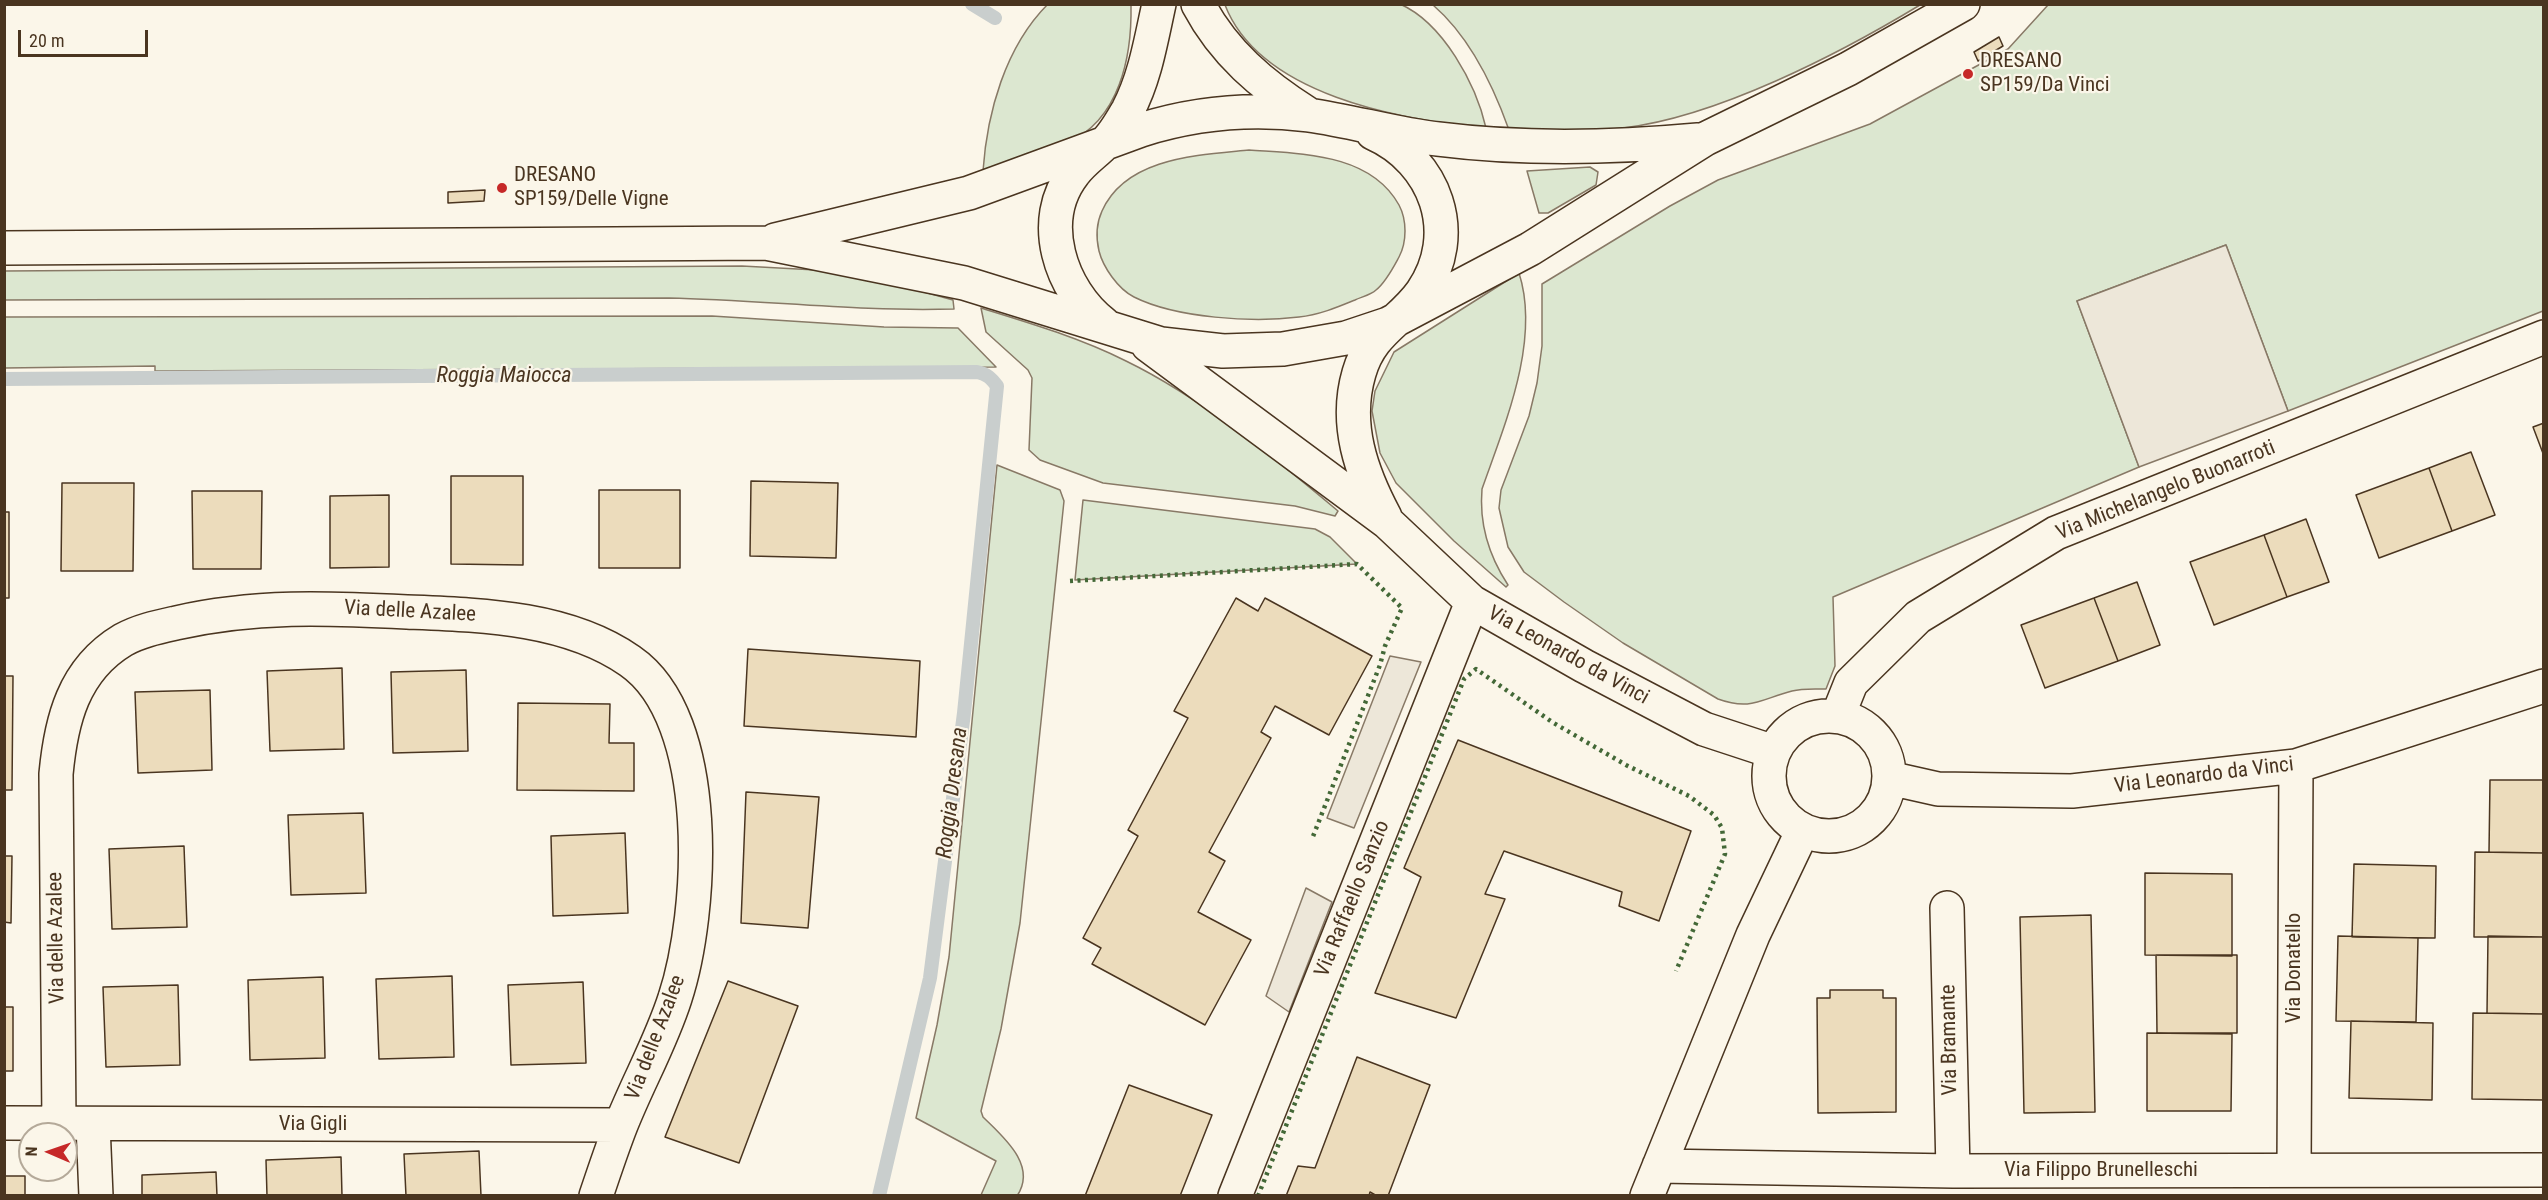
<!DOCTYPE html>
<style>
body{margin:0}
#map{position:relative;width:2548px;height:1200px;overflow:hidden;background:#fbf6e9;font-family:"Roboto Condensed",sans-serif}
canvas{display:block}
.frame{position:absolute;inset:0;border:6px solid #4a3520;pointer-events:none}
.north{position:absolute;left:18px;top:1122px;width:60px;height:60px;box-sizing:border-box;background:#fbf6e9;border:2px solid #b4a999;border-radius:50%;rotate:272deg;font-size:16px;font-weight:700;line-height:24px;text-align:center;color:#4a3520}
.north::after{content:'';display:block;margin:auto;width:21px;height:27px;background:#c62828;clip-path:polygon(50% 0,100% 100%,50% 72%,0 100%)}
.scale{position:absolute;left:18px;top:30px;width:130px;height:27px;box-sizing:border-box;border:3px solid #4a3520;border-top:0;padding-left:8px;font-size:18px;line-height:21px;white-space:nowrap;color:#4a3520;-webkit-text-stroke:4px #fbf6e9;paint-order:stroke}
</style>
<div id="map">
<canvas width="2548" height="1200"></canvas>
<div class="frame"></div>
<div class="north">N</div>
<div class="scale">20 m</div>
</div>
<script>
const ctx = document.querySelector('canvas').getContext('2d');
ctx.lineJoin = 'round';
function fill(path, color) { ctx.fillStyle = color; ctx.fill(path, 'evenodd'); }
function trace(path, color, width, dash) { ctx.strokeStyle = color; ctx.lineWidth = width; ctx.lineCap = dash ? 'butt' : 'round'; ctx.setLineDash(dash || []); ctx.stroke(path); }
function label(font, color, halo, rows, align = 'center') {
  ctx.font = font + ' "Roboto Condensed",sans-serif'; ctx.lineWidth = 4.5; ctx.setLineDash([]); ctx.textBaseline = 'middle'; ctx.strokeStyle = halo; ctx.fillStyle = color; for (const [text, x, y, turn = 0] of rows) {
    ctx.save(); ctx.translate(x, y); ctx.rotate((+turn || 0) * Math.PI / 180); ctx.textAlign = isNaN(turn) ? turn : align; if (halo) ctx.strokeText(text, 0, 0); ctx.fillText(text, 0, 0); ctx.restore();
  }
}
const green = new Path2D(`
 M1048 4 1131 5C1132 56 1120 120 1067 143 1040 155 1011 162 983 171 987 113 1005 47 1048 4Z
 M1400 4C1443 23 1476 84 1486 128 1400 120 1260 95 1225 5Z
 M1433 5H1920C1839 54 1717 117 1623 128 1585 132 1547 131 1509 130 1493 85 1469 36 1433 5Z
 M2048 5H2543V311L2288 411 2226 245 2077 301 2139 467 1833 597 1835 666 1826 689C1815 689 1803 688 1792 691 1761 699 1751 711 1718 699L1623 643 1564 602 1524 572 1508 547 1499 508 1501 490 1529 416 1537 383 1542 346V284L1670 206 1718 180 1870 124 2008 49Z
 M1249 150C1302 154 1370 153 1399 205 1407 220 1407 242 1399 257 1393 268 1386 282 1376 290 1371 295 1361 297 1355 300 1338 307 1319 315 1299 317 1253 323 1176 318 1134 297 1118 289 1103 267 1099 251 1096 238 1096 224 1102 211 1126 157 1199 155 1249 150Z
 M1590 167 1598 172 1596 185 1548 213H1539L1527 171Z
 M742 266 816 270 877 279 953 300 954 309C859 312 764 300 669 298L5 300 4 271Z
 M1519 273C1541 341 1504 426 1482 489 1479 524 1489 556 1508 585L1506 587 1454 541 1396 483 1380 453 1372 411 1375 391 1394 352Z
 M981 308C1030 323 1080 338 1126 361 1200 397 1275 458 1338 511L1335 516 1295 506 1103 483 1040 460 1029 450 1032 378 1028 370 986 332Z
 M712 316 884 327 958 328 996 367 155 371V366L5 368V317Z
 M997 465 1060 490 1064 501 1020 923 1001 1029 981 1111 983 1117C1002 1136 1038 1165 1017 1196L981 1195 996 1161 916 1118 937 1025 949 957Z
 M1083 500 1315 529 1330 537 1357 564 1075 580Z`);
const parking = new Path2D(`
 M2226 245 2288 411 2139 467 2077 301Z
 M1390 656 1421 662 1354 828 1327 818Z
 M1306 888 1332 902 1289 1012 1266 996Z`);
const stream = new Path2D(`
 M972 4 995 18
 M4 379 977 372C987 374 991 378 997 386L964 713 930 978 879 1196`);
const building = new Path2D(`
 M1999 37 2003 46 1978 61 1974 52Z
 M485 190 484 201 448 203V192Z
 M2544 423V456L2533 427Z
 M2471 452 2495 515 2452 531 2429 468Z
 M2429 468 2452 531 2379 558 2356 495Z
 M451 476H523V565L451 564Z
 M751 481 838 483 836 558 750 556Z
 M62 483H134L133 571H61Z
 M599 490H680V568H599Z
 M192 491H262L261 569H193Z
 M389 495V567L330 568V496Z
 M4 512H9V598H4Z
 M2306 519 2329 582 2287 597 2264 535Z
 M2264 535 2287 597 2214 625 2190 562Z
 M2137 582 2160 645 2118 661 2094 598Z
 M1236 598 1258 611 1265 598 1372 656 1329 735 1275 706 1261 732 1271 738 1209 852 1225 861 1198 912 1251 940 1205 1025 1092 964 1101 948 1083 938 1138 836 1128 830 1188 718 1174 711Z
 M2094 598 2118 661 2045 688 2021 625Z
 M748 649 920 661 916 737 744 726Z
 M342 668 344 749 270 751 267 671Z
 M466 670 468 751 393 753 391 672Z
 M4 676H13L12 790H4Z
 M210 690 212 770 138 773 135 692Z
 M518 703 610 704 609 743H634V791L517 790Z
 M1458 740 1691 831 1659 921 1619 906 1622 892 1504 851 1485 894 1505 899 1456 1018 1375 993 1421 877 1404 868Z
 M2490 780H2544V853L2489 852Z
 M746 792 819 797 808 928 741 923Z
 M363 813 366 893 291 895 288 815Z
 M625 833 628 913 553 916 551 836Z
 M184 846 187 927 112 929 109 849Z
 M2475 852 2544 853V937H2474Z
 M4 856H12L11 923 4 922Z
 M2354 864 2436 866 2435 938 2352 937Z
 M2145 873 2232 874V956L2145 955Z
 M2091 915 2095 1112 2024 1113 2020 917Z
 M2338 936 2418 938 2416 1022 2336 1021Z
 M2488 936 2544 937V1014L2487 1013Z
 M2156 955H2237V1033H2157Z
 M452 976 454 1057 379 1059 376 979Z
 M323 977 325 1058 250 1060 248 980Z
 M728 981 798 1006 739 1163 665 1137Z
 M583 982 586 1063 511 1065 508 985Z
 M178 985 180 1065 106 1067 103 987Z
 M1830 990H1883V998H1896V1112L1818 1113 1817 998H1830Z
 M4 1007H13V1071H4Z
 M2473 1013 2544 1014V1100L2472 1099Z
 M2351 1021 2433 1023 2432 1100 2349 1098Z
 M2147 1033 2232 1034 2231 1111H2147Z
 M1357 1057 1430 1085 1388 1196H1377L1370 1192 1369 1196H1286L1298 1166 1315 1168Z
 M1129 1085 1212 1115 1180 1196H1085Z
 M479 1151 481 1196H406L404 1154Z
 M341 1157 342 1196H267L266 1160Z
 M216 1172 217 1196H142V1175Z
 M4 1176H25V1196H4Z`);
const minor = new Path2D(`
 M1198 4C1224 53 1262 85 1308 114
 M1373 133C1436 161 1462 234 1422 292 1400 323 1371 331 1359 373 1344 424 1361 472 1385 517
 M775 240 969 193 1141 130C1195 113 1252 108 1308 115 1352 121 1394 134 1438 139 1525 150 1610 148 1698 140
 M4 248 766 243 964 283 1161 344 1223 351 1283 349 1346 338 1388 324 1530 249 1705 139 1848 69 1963 4
 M1104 324C1060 290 1037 220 1074 173 1083 161 1094 154 1104 144 1114 135 1121 122 1128 110 1145 78 1151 40 1159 4
 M1148 345 1387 522 1472 602 1584 666 1704 729 1774 752
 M1841 716V708L1851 683 1918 617 2056 533 2544 337
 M1769 776a60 60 0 1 1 120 0a60 60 0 1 1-120 0Z
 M1889 778 1938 789 2072 791 2296 766 2544 686
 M1947 908 1953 1171
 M4 1123 621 1125
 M59 1124 56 774C61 721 73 670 123 640 139 631 158 627 176 623 254 605 328 608 407 612 481 615 567 617 630 661 714 719 703 913 675 998 661 1042 638 1082 621 1125 612 1148 604 1172 596 1196
 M93 1125 96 1196
 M1659 1166 1953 1171 2544 1170
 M2294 1170 2296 766
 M1235 1196 1472 602
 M1647 1196 1753 935 1803 830`);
const hedge = new Path2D(`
 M1070 581 1357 564 1402 608 1385 646 1380 665 1312 839
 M1258 1196 1464 679 1476 669 1552 722 1626 765 1689 796 1714 815 1722 828 1725 854 1676 971`);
const markers = [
 [1968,74,6,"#c62828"],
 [502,188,6,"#c62828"]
];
const poiNames = [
 ["DRESANO",1980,62],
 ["SP159/Da Vinci",1980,86],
 ["DRESANO",514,176],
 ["SP159/Delle Vigne",514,200]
];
const streetNames = [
 ["Via Michelangelo Buonarroti",2166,491,-22],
 ["Via delle Azalee",410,612,3],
 ["Via Leonardo da Vinci",1568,656,29],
 ["Via Leonardo da Vinci",2204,776,-7],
 ["Via Raffaello Sanzio",1353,899,-68],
 ["Via delle Azalee",57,938,-91],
 ["Via Donatello",2295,968,-90],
 ["Via delle Azalee",656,1038,-69],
 ["Via Bramante",1950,1040,-91],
 ["Via Gigli",313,1125],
 ["Via Filippo Brunelleschi",2101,1171]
];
const waterNames = [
 ["Roggia Maiocca",504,376],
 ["Roggia Dresana",953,793,-83]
];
fill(green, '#dce7d0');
trace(green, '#887966', 1.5);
fill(parking, '#ede7d9');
trace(parking, '#887966', 1.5);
trace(stream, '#c9cecd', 14);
fill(building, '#ecdcbc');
trace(building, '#4a3520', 1.5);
trace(minor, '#4a3520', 36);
trace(minor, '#fbf6e9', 33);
trace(hedge, '#436837', 4.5, [3, 4.5]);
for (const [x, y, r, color] of markers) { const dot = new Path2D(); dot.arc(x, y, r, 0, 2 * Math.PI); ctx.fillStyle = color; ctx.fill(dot); trace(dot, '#fbf6e9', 2); }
label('21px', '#4a3520', '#fbf6e9', poiNames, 'left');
label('21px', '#4a3520', '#fbf6e9', streetNames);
label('italic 22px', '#4a3520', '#fbf6e9', waterNames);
</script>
